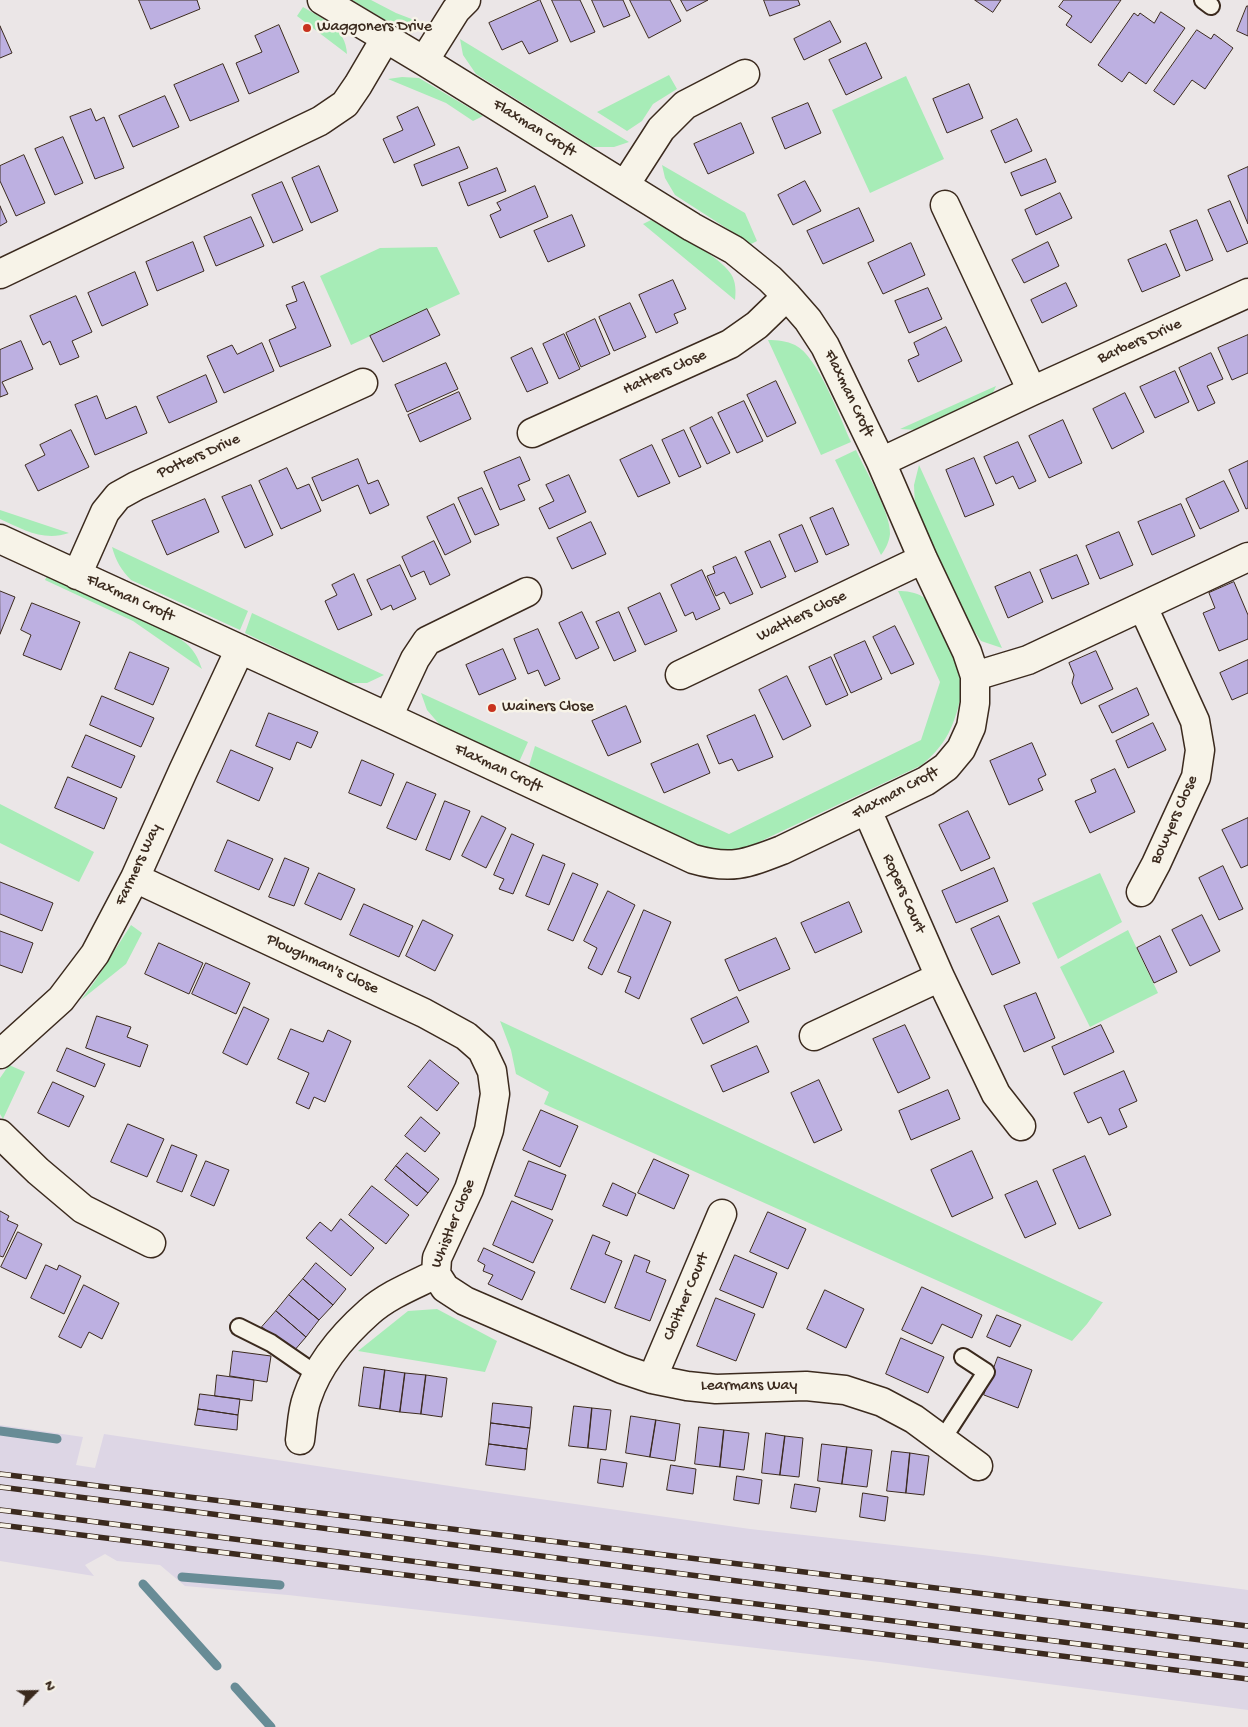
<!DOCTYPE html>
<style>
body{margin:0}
#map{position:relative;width:1248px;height:1727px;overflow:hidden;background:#ebe6e7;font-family:"Gochi Hand",sans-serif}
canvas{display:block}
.north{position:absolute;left:10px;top:1667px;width:50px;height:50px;-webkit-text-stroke:4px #f7f3e8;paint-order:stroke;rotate:67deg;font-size:14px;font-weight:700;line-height:20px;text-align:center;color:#3b2a1e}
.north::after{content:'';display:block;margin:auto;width:18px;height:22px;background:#3b2a1e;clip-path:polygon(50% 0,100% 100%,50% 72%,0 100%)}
</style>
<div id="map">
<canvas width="1248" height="1727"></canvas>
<div class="north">N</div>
</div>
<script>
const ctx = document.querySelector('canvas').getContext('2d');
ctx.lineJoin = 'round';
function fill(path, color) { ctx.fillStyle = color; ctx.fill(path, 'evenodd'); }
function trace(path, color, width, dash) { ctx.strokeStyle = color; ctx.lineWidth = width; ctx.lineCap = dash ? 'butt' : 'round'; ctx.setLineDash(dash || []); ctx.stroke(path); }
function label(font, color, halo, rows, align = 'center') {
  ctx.font = font + ' "Gochi Hand",sans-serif'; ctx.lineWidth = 5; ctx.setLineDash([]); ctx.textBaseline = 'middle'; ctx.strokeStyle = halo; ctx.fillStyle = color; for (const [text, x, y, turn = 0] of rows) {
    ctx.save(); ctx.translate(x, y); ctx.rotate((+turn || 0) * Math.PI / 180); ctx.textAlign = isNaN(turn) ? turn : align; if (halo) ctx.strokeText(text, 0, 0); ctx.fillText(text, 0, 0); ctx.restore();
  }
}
const built = new Path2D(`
 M0 1425 83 1437 76 1465 95 1468 104 1434 470 1489 750 1529 983 1555 1248 1590V1710L880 1662 288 1595 185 1586 160 1565 117 1561 105 1554 85 1565 94 1576 0 1561Z`);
const green = new Path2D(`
 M352 0H371L396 13 422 23 405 27 392 24Z
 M303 7C323 19 346 28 347 54L297 16Z
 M460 39 629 142 614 147H593L476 74 463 55Z
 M669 75 677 89 653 104 642 121 627 131 597 112Z
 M906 76 944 159 870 193 832 110Z
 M402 77 419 78 483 116 473 121 446 103 388 79Z
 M662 165 745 213 757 241 751 244 675 195 665 178Z
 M651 220C673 233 718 254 731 274 736 282 736 291 735 300L643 224Z
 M437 247 460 294 351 345 320 276 380 248Z
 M768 340C777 340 787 341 795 345 818 356 840 418 851 442L821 455Z
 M996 386 992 395 978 405 918 430 900 429Z
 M856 450C865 470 891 513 890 534 889 542 886 548 881 555L835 460Z
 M919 465 1002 648 981 641 968 622 915 507 914 485Z
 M0 510 69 533C43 542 23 529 0 519Z
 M112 547 248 611 240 630 131 580C121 570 116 561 112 547Z
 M47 576 170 633C188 643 195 649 202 669L133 621 45 580Z
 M898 591C906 591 916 592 923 597 936 607 963 676 962 693 962 697 959 703 958 708 950 735 943 746 922 765L742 850 726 851 704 848 529 766 535 746 729 834 921 740 940 682Z
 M252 613 384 675 367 683H349L245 633Z
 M421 693 528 742 519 762 440 725 427 710Z
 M0 804 94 852 79 882 0 843Z
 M1100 873 1122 922 1058 959 1032 903Z
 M131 925 142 933 126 964 81 1000 95 981Z
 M1128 930 1158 993 1090 1027 1060 967Z
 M500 1021 1102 1302H1103L1087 1324 1072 1341 544 1104 549 1092 516 1074 511 1050Z
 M9 1065 25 1072 3 1119 0 1114V1078Z
 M437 1309 497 1341 485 1372 358 1351 408 1311Z`);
const stream = new Path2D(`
 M0 1431 57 1439
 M182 1577 280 1585
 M143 1584 217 1666
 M235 1687 271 1727`);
const building = new Path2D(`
 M139 0H197L200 9 151 29Z
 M540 0 558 41 529 54 522 41 502 50 489 23Z
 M552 0H580L595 32 571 42Z
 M592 0H623L630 16 604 27Z
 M630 0H670L681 21 649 38Z
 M681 0H708L687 11Z
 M764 0H798L800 5 770 16Z
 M975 0H1001L993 12Z
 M1064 0H1121L1091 43 1066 25 1072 16 1059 7Z
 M1247 6H1248V36L1237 31Z
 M1161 12 1185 28 1146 84 1129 72 1122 82 1098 65 1134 13 1138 16 1140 13 1154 23Z
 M830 21 841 42 804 60 794 39Z
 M279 25 299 72 249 94 236 63 262 52 255 36Z
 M0 26 12 53 0 58Z
 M1197 30 1211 39 1214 34 1233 48 1205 89 1192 80 1174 105 1154 91Z
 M866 43 882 78 846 95 829 60Z
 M223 64 239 101 190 121 174 85Z
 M969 84 983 118 947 133 933 99Z
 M165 96 179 127 133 147 119 116Z
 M808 103 821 133 785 149 772 118Z
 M418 107 435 145 394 163 383 139 403 130 397 117Z
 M91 109 96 121 104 117 124 168 95 179 70 117Z
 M1017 119 1032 151 1005 163 991 131Z
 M741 123 754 153 708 174 694 144Z
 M63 137 83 183 55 195 35 149Z
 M459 147 468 168 422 186 414 165Z
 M24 155 45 203 16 216 0 181V166Z
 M1046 159 1056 182 1021 196 1011 173Z
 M319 166 338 211 311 223 292 178Z
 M1248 167V224L1228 176Z
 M497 168 506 191 468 206 459 183Z
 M805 181 821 211 793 225 778 195Z
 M282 182 303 230 273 243 252 195Z
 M535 186 548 217 500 238 490 215 501 210 497 203Z
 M1060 193 1072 218 1036 235 1025 210Z
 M1230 201 1248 243 1227 252 1208 210Z
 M0 206 7 222 0 226Z
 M859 208 874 241 823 264 807 231Z
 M572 215 585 246 548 262 534 231Z
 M251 217 264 246 216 266 204 237Z
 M1197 220 1213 260 1186 271 1170 231Z
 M193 242 204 271 157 291 146 262Z
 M1048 242 1059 266 1024 283 1012 260Z
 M911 243 925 275 883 294 868 263Z
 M1166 244 1180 276 1142 292 1128 260Z
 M135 272 148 305 102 326 88 293Z
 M673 280 686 309 674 314 678 323 656 333 639 295Z
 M304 282 331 346 280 367 269 340 296 328 286 305 297 301 292 287Z
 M1066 283 1077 306 1042 323 1031 300Z
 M928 288 942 319 909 333 895 301Z
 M76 296 92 332 72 341 79 357 60 365 50 341 43 345 30 316Z
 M630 303 646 337 614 351 599 317Z
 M427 309 440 335 383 362 370 336Z
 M595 319 610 354 581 367 566 333Z
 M946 327 962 361 918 382 908 360 919 355 914 343Z
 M564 334 580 369 559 379 543 344Z
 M1248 335V373L1232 380 1218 348Z
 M21 341 33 369 2 382 8 394 0 397V350Z
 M262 343 274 371 224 393 207 356 232 345 237 354Z
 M532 348 548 383 527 392 511 358Z
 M1211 353 1223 379 1207 386 1215 403 1198 411 1179 368Z
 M446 363 458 389 407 412 395 385Z
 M1175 371 1189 402 1155 418 1140 387Z
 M206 375 217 402 169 423 157 397Z
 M776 381 796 423 767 437 747 395Z
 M459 392 471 419 420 442 408 415Z
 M1125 393 1144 432 1112 449 1093 409Z
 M97 396 106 419 136 406 147 433 95 455 75 405Z
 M744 401 763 441 737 453 718 413Z
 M712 417 730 453 707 464 690 428Z
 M1063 420 1082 463 1049 478 1029 436Z
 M71 430 89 467 38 491 25 465 45 455 40 445Z
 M684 430 701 467 679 477 662 440Z
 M1018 442 1036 481 1019 489 1013 476 996 484 984 457Z
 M652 445 670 483 638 497 620 460Z
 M520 457 530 480 518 485 525 500 500 510 484 472Z
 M974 458 994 505 965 517 946 470Z
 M358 459 368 484 378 480 389 505 370 514 358 485 322 501 312 478Z
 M1248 461V508L1246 509 1229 470Z
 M287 468 297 489 309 484 321 511 281 529 259 481Z
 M569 475 586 512 549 529 539 508 554 501 546 485Z
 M1224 481 1239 511 1200 529 1186 499Z
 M251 485 273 535 245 548 222 497Z
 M482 488 499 525 475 535 458 498Z
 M205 499 219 532 167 555 152 521Z
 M454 504 471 542 445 555 427 517Z
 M1181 504 1195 536 1152 555 1138 522Z
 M833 508 849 545 826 555 810 518Z
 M591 522 606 554 572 569 557 538Z
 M802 525 818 562 795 572 779 535Z
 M1119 532 1133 565 1100 579 1086 546Z
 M434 541 450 575 430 585 424 571 411 577 402 557Z
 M770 541 786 577 761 588 745 552Z
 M1077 555 1089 584 1052 599 1040 570Z
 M736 557 753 594 730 604 724 592 716 596 707 576 715 573 713 567Z
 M400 565 416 599 393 610 391 605 381 610 367 580Z
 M702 570 720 609 696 620 693 612 685 616 671 585Z
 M1030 572 1043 602 1008 618 995 587Z
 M354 574 372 615 338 630 325 601 337 595 332 585Z
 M1234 582 1248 615V639L1219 651 1203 613 1215 608 1209 593Z
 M0 591 15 597 0 634Z
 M660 593 677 631 645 645 628 608Z
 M32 603 80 622 61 670 23 655 31 635 21 630Z
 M582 612 599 648 576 659 559 623Z
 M619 612 636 651 614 661 596 622Z
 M895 626 914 664 891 674 873 637Z
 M538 629 560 679 545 686 538 670 528 674 514 639Z
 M865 641 882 679 851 693 834 655Z
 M503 649 516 679 479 695 466 665Z
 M1096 651 1113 689 1081 704 1072 683 1074 675 1069 663Z
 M130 652 169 668 153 705 115 689Z
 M831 657 848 695 826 705 809 667Z
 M1248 660V693L1232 700 1220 673Z
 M787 676 811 726 783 740 759 690Z
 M1137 688 1149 715 1112 733 1099 706Z
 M102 696 154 718 141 747 90 725Z
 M626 706 641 742 608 756 592 721Z
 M269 713 318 732 311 748 297 742 290 760 256 746Z
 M755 715 773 757 738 771 732 759 719 764 707 736Z
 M1153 723 1166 750 1128 768 1116 741Z
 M86 735 135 756 121 788 72 767Z
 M1032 743 1046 775 1038 779 1043 790 1009 805 990 761Z
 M698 744 710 773 664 793 651 764Z
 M231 750 273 768 259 801 217 782Z
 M362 760 394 774 381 806 349 793Z
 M1115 769 1135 812 1090 833 1075 801 1096 792 1091 780Z
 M68 777 117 798 104 829 55 808Z
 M407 782 436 794 416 840 387 828Z
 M445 801 470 811 450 860 426 850Z
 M968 811 990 858 961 871 939 825Z
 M482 816 506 828 486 868 462 856Z
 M1248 818V865L1241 868 1222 830Z
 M512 834 534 844 513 894 499 889 504 879 494 875Z
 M228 840 273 859 259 890 215 871Z
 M543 855 565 864 549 905 526 896Z
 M285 858 309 868 294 906 269 897Z
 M1223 866 1243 909 1219 920 1199 878Z
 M994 868 1008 901 956 923 942 891Z
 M319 873 355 889 341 920 305 904Z
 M573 873 598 884 573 941 548 930Z
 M0 882 53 903 42 931 0 914Z
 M608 891 635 905 602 975 588 968 597 948 584 941Z
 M849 902 862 932 815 953 801 923Z
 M364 904 413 926 399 957 350 935Z
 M644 910 671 922 639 999 625 992 631 977 618 972Z
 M1202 915 1220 951 1190 966 1172 930Z
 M999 916 1020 963 992 975 971 929Z
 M423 920 453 935 435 971 406 956Z
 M0 931 33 943 22 973 0 965Z
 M1160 936 1177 972 1154 983 1137 948Z
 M776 938 790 969 739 991 725 960Z
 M159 943 203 963 189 994 145 974Z
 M206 963 250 983 236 1014 192 994Z
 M1036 993 1055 1038 1024 1052 1004 1006Z
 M737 997 749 1022 703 1044 691 1019Z
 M244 1007 269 1019 247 1065 223 1053Z
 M97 1016 131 1027 127 1037 148 1045 140 1067 86 1048Z
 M905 1025 930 1078 898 1093 873 1039Z
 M1101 1025 1114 1052 1064 1075 1052 1047Z
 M291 1029 323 1042 328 1030 351 1041 325 1102 314 1097 309 1109 296 1103 309 1073 278 1059Z
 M757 1046 769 1072 723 1092 711 1066Z
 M67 1048 105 1064 95 1087 57 1071Z
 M430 1060 459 1083 437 1111 408 1087Z
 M1124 1071 1137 1101 1119 1109 1127 1127 1109 1135 1101 1117 1088 1123 1074 1093Z
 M819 1080 842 1130 814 1143 791 1093Z
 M53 1082 84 1096 69 1127 38 1113Z
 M948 1090 960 1119 911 1140 899 1111Z
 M541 1110 578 1126 560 1167 523 1150Z
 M421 1117 440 1133 425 1152 405 1136Z
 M128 1124 164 1139 147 1177 111 1162Z
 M172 1145 197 1155 182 1192 157 1182Z
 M972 1151 993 1198 952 1217 931 1170Z
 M407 1153 439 1179 428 1193 396 1166Z
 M1085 1156 1111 1215 1079 1229 1053 1170Z
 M654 1159 689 1175 674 1209 638 1193Z
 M206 1161 229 1170 214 1206 191 1196Z
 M529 1161 566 1175 552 1210 515 1196Z
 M396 1166 428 1193 417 1206 385 1180Z
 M1037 1181 1056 1224 1025 1238 1005 1195Z
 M613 1183 636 1194 627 1216 603 1206Z
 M372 1186 409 1215 386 1244 349 1215Z
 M512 1201 553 1220 533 1263 493 1245Z
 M0 1211 9 1216 7 1220 18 1225 3 1257 0 1256Z
 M768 1212 806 1229 788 1269 750 1252Z
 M341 1219 374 1248 351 1276 306 1238 320 1222 331 1231Z
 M18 1232 42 1244 26 1279 1 1267Z
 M593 1235 610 1242 605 1254 622 1261 605 1303 571 1289Z
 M484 1248 535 1272 522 1300 488 1284 493 1275 483 1271 485 1265 478 1261Z
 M635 1255 650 1261 646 1272 666 1280 650 1321 615 1308Z
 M735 1255 777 1273 763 1308 720 1290Z
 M316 1263 346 1289 333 1305 303 1279Z
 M46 1265 57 1270 59 1265 81 1276 64 1314 31 1298Z
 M303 1279 333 1305 319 1320 289 1295Z
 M84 1285 119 1303 102 1339 89 1332 81 1348 59 1337Z
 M922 1287 982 1315 972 1338 942 1324 932 1344 902 1330Z
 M825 1290 864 1309 846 1348 807 1329Z
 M289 1295 319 1320 306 1337 276 1311Z
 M716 1298 755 1314 736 1361 697 1346Z
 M276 1311 306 1337 293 1352 262 1327Z
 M997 1315 1021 1325 1010 1347 987 1337Z
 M901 1338 944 1357 928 1393 886 1374Z
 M233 1351 271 1356 267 1382 230 1376Z
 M998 1357 1032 1370 1018 1408 984 1395Z
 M364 1367 385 1370 380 1409 359 1406Z
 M385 1370 405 1373 400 1412 380 1409Z
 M405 1373 426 1375 421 1414 400 1412Z
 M217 1375 254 1380 252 1401 215 1396Z
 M426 1375 447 1378 442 1417 421 1414Z
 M200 1394 240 1399 238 1415 198 1409Z
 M493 1403 532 1407 530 1428 491 1423Z
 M574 1406 592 1408 588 1448 569 1446Z
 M592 1408 611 1410 606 1450 588 1448Z
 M198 1409 238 1415 237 1430 195 1425Z
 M631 1416 656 1420 650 1457 626 1453Z
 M656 1420 680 1424 675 1461 650 1457Z
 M491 1423 530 1428 527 1449 489 1444Z
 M699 1427 724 1430 720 1467 695 1464Z
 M724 1430 749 1433 744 1470 720 1467Z
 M766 1433 785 1436 780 1475 762 1473Z
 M785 1436 803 1438 799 1477 780 1475Z
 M489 1444 527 1449 525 1470 486 1465Z
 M822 1444 847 1447 842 1484 818 1481Z
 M847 1447 872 1450 867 1487 842 1484Z
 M892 1451 910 1453 906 1493 887 1491Z
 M910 1453 929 1456 924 1495 906 1493Z
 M601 1459 627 1463 623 1487 598 1483Z
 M671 1465 696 1469 693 1494 667 1490Z
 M737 1476 762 1480 759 1504 734 1500Z
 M795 1484 820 1488 816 1512 791 1508Z
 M863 1493 888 1497 885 1521 860 1517Z`);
const lane = new Path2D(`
 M1203 0 1211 6
 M239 1327 271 1343 316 1374
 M942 1440 986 1372 963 1357`);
const street = new Path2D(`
 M424 61 456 10 466 0
 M625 185 661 129 685 105 745 74
 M945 205 1032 391
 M0 274 320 121 345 104 358 85 385 39
 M532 433 730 344 757 325 787 296
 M881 462 1032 391 1248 293
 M0 539 388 717 693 859C731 870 746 864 782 850L926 781 946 767 961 749 971 727 975 703V676L967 652 923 559 881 462 825 346 808 320 787 296 770 279 734 250 692 227 424 61 322 0
 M77 575 105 512 118 496 136 486 363 383
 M680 675 923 559
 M975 676 1028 660 1248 557
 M388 717 415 659 427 641 527 592
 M867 810 940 977 996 1094 1021 1126
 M135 878 424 1013 466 1036 482 1050 492 1071 495 1094 489 1130 469 1189 437 1258 436 1274
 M1141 892 1156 864 1196 777 1200 750 1195 721 1143 607
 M814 1036 940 977
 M0 1054 61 999 95 954 135 878 183 771 240 649
 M0 1134 38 1171 83 1209 151 1243
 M436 1274 445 1288 465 1301 622 1369 652 1379 687 1386 716 1389 806 1386 845 1390 882 1402 914 1419 978 1466
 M652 1379 722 1214
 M300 1440C302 1426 302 1411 307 1398 318 1365 343 1335 369 1312 388 1295 414 1285 436 1274`);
const rail = new Path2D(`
 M0 1474 1248 1626
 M0 1487 1248 1646
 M0 1510 1248 1665
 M0 1525 1248 1679`);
const markers = [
 [307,28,5,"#c8321e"],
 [492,708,5,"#c8321e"]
];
const poiNames = [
 ["Waggoners Drive",317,28],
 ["Wainers Close",502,708]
];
const streetNames = [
 ["Flaxman Croft",534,129,32],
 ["Barbers Drive",1140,342,-24],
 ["Hatters Close",665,373,-24],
 ["Flaxman Croft",848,394,64],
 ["Potters Drive",199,457,-24],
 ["Flaxman Croft",130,599,24],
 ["Wattlers Close",802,617,-26],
 ["Flaxman Croft",498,769,25],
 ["Flaxman Croft",896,794,-28],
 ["Bowyers Close",1175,820,-66],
 ["Farmers Way",139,865,-65],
 ["Ropers Court",903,894,66],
 ["Ploughman's Close",322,965,25],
 ["Whistler Close",454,1224,-68],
 ["Cloither Court",687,1297,-67],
 ["Learmans Way",749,1387]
];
fill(built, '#ddd6e5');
fill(green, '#a7ecb7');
trace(stream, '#688c96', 9);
fill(building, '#bdb0e1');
trace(building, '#3b2a1e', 1);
trace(lane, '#3b2a1e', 20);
trace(street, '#3b2a1e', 31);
trace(lane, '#f7f3e8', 16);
trace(street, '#f7f3e8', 28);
trace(rail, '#3b2a1e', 5.5);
trace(rail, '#f7f3e8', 4, [11]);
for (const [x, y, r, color] of markers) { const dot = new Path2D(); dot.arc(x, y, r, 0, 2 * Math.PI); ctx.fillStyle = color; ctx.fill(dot); trace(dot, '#f7f3e8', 2); }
label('16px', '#3b2a1e', '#f7f3e8', poiNames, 'left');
label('16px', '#3b2a1e', '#f7f3e8', streetNames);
</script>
